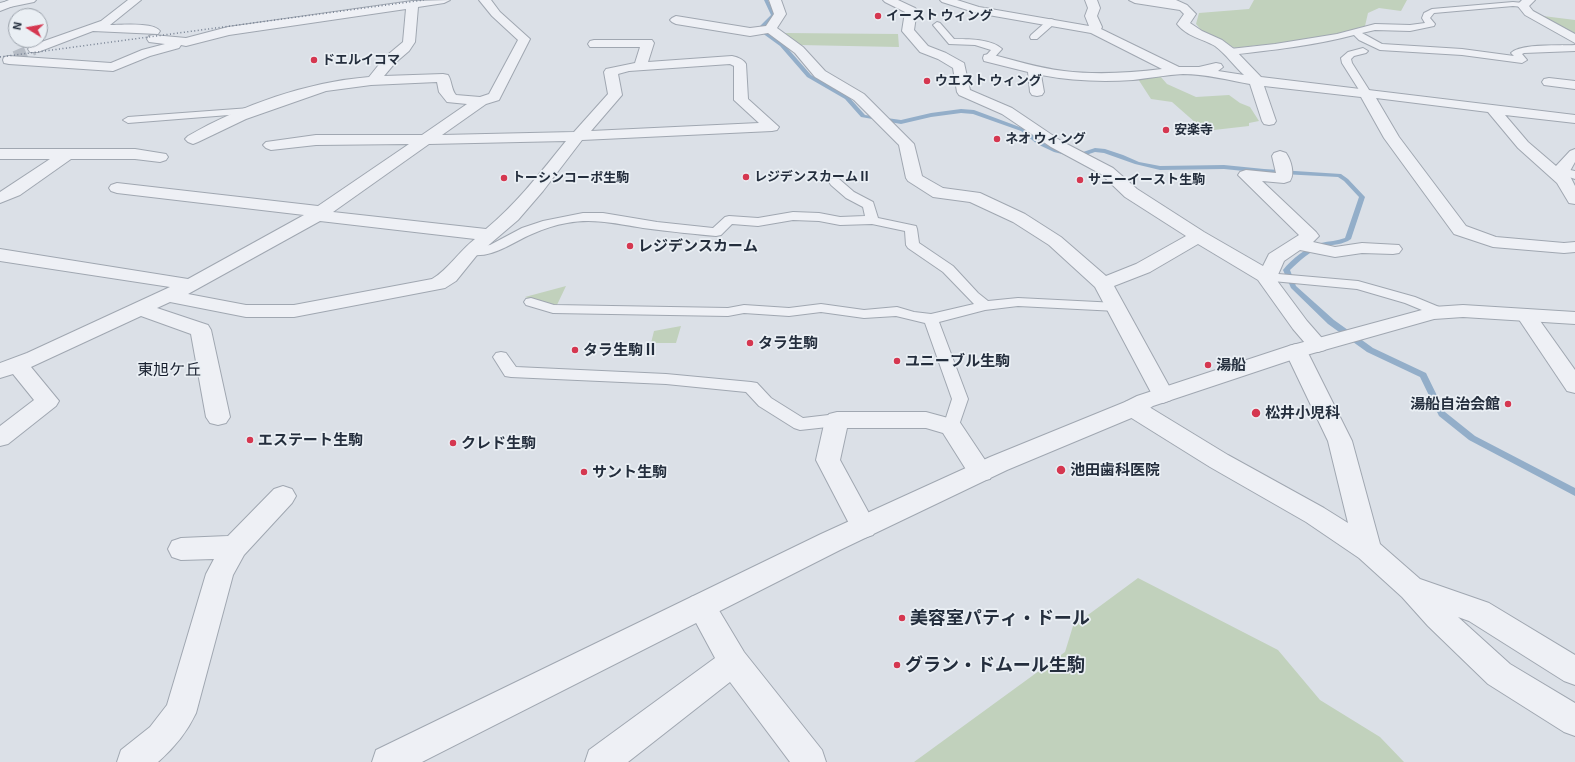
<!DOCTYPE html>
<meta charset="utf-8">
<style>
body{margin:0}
#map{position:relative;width:1575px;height:762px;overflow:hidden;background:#dbe0e7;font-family:"Exo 2",sans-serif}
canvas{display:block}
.north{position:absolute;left:8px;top:8px;width:40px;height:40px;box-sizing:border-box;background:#eaeff4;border:1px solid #9ba2ab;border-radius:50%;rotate:281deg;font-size:11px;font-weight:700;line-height:16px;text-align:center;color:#242e3d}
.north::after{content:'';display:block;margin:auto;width:14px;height:18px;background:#d53750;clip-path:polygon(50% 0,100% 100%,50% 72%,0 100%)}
</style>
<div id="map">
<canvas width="1575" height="762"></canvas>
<div class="north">N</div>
</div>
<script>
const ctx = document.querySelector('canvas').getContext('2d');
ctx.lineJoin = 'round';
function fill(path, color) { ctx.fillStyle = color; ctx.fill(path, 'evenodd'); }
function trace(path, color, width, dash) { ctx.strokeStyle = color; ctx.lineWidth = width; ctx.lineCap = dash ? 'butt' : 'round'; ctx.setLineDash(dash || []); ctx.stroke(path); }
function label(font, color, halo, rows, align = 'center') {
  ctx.font = font + ' "Exo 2","Noto Sans JP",sans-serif'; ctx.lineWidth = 3.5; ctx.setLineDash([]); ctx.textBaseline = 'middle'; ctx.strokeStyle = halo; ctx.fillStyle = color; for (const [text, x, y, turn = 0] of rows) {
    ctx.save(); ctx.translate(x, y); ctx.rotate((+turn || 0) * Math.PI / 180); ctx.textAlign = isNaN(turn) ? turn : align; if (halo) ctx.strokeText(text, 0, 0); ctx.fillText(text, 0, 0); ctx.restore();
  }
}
const green = new Path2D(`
 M1254 0H1407L1401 11 1379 8 1368 13 1365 26 1334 35 1278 45H1259L1235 48 1203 32 1196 24 1199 13 1249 9Z
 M1543 16 1575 20V37L1542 18Z
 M784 33 898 34 899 47 799 45Z
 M1160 76 1167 84 1196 97 1229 95 1240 103 1250 107 1259 121 1249 123V126L1205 131 1172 102 1151 99 1138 79Z
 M566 286 556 307 525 297Z
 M681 326 676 343H651L654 331Z
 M1138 578 1278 650 1320 700 1380 737 1404 762H914L1065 652 1073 626Z`);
const stream = new Path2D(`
 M764 0H768L775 15 763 29 784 44 811 75 849 97 865 115 901 120 931 113 961 109 974 110 1025 129 1041 142 1058 150 1066 151 1083 152 1095 148 1105 149 1123 155 1139 162 1160 166 1224 165 1264 169 1341 174 1348 179 1365 197 1351 239C1343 245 1333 244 1324 247 1310 250 1300 261 1290 270L1296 286 1334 320 1373 348 1426 373 1445 412 1475 436 1575 488V496L1469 440 1439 416 1420 377 1367 352 1328 324 1291 288 1283 270C1292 259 1306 247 1321 243 1329 241 1337 241 1345 238L1359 197 1344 181 1338 177 1264 173 1224 169 1160 170 1135 164 1104 153 1095 152 1083 156 1066 155 1054 152 1037 144 1021 131 973 114 961 113 931 117 901 124 861 117 845 99 807 77 780 46 758 30V28L771 15Z`);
const minorTunnel = new Path2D(`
 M15 57 34 49`);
const service = new Path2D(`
 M1513 2 1523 3 1527 5 1523 7 1513 6 1434 13 1430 18 1435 24 1434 26 1410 31 1375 30 1362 33 1382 44 1462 49 1514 56 1511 53C1521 43 1561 46 1575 45V51L1524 53 1522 54 1527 60 1522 63 1462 55 1380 50 1359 40 1354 35C1313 46 1271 50 1230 55L1225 52 1230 49 1275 44 1337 34 1375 24 1410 25 1425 23 1422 18 1424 13 1432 9Z
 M1051 19 1054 20 1055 22 1054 24 1037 39H1031L1030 37 1031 35 1048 20Z
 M937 22 940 23 954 39C968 39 992 39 1002 49L992 60H986L984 58 991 50 975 45 949 44 933 25Z
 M1363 48 1368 51 1366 53 1354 56 1351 59 1352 63 1371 93 1366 96 1361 93 1342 63 1341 58 1348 52Z
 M250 108 254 109 255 111 254 113 128 123 123 120 128 117Z
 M1561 168 1575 171V179L1557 173 1555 171 1557 169Z
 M835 178 839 179 854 192 873 202 878 218 916 226 917 229 919 243 953 266 978 293 988 301 1018 298 1117 303 1122 304 1124 307 1122 310 1117 311 1018 306 985 310 939 322 968 399 957 431 951 433 945 431 943 427 952 399 925 323 896 316 864 318 821 312 789 316 744 313 728 316 553 313 526 305 524 302 526 299 531 298 554 305 728 308 744 305 789 308 821 304 864 310 897 307 914 312 931 314 974 304 943 272 908 248 906 245 905 231 872 224 840 225 819 221 793 220 758 226 732 224 721 235 716 236C692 234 667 231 643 228 617 224 594 218 567 223 555 225 543 229 532 234 511 243 491 260 466 254L464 251 466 248 490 245 522 228 543 221 583 213H603L657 222 713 228 725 217 729 216 758 218 793 212 819 213 840 217 865 216 863 207 846 198 831 185 829 182 831 179Z
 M1267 273 1358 281 1415 297 1444 309 1446 312 1444 315 1439 316 1434 315 1405 303 1357 289 1262 280 1260 277 1262 274Z
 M501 352 506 353 516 367 666 374 751 382 757 383 771 398 803 418 837 414 843 416 845 420 843 424 837 426 800 430 794 428 759 406 746 392 666 384 511 377 505 376 493 357 496 353Z`);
const pedestrian = new Path2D(`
 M1526 309 1533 311 1575 370V393L1567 391 1516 315 1519 311Z`);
const minor = new Path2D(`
 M13 0H36L34 2 0 9V3Z
 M128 0H141L110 25C121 25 154 22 160 31L158 34 93 31 38 52H30L28 49 30 46 101 21Z
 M450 0 444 3 418 7 415 42 409 51 395 63 384 76 443 74 448 75C452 81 451 89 456 95L480 97 489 94 518 40 492 16 479 0H491L500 12 530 39 499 100 486 104 442 135 574 132 608 94 604 72 606 69 635 63 640 47H590L588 44 590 41 594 40H652L654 43 648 62 732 56C737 57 743 59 746 64L748 99 779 127 777 130 772 131 582 140 543 191 518 220 477 255 456 281 445 288 294 317H246L170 302 157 308 208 325 211 330 230 417 226 423 218 425 210 423 206 417 191 334 141 316 31 367 59 401 56 406 8 444 0 446V426L34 400 13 374 0 378V363L27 353 170 287 0 261V249L188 279 304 215 117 193 111 191 109 188 111 185 117 183 318 206 409 144 316 145 271 150 266 148 263 145 266 142 316 135H422L467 104 447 102 439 92 437 82 371 85 326 91 246 119 198 142 193 144 188 142 185 139 188 136C242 105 307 82 369 77L385 57 403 42 406 9 229 35 186 46 181 45 179 48 150 56 113 71 9 64 4 63 3 60 4 57 9 56 111 63 142 50 165 44 149 42 147 39 149 36 153 35 186 38 228 27 412 1ZM730 64 734 66V100L759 123 591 131 622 95 618 74 629 71ZM566 141C541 172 517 203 486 229L333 212 429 144ZM320 221 475 239C459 251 449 269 432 279L294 305H246L188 294Z
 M769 0H781L786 14 777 28 803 47 825 71 864 94 914 144 922 176 943 188 980 193 1025 214 1061 237 1106 276 1136 264 1186 236 1125 197 1101 174 1051 147 1002 114 959 95 957 92 953 68 938 59 920 52 902 31 905 12 885 2 883 0H898L915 8 917 10 914 30 928 46 946 53 964 63 970 90 1012 108 1061 141 1113 168 1137 189 1204 232 1263 266 1269 254 1299 235 1238 175 1240 172 1246 170 1276 173 1272 156 1274 153 1280 151 1286 153C1291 160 1295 174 1290 181L1284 183 1262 181 1316 232 1319 236 1313 242 1335 247 1362 243 1399 245 1402 249 1399 253 1393 254 1362 253 1335 257 1300 250 1284 261 1277 277 1278 282 1307 321 1328 345 1325 350 1318 352 1311 350 1293 329 1258 280 1198 244 1150 272 1114 286 1174 395 1171 400 1163 403 1155 400 1095 287 1049 245 1013 222 970 202 933 197 908 181 906 178 899 145 854 100 815 77 795 53 768 33 750 36 676 24 672 22 670 20 672 18 676 16 750 28 766 26 774 14Z
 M940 0H957L979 7 1089 26 1085 16 1088 8 1085 0H1097L1100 8 1097 16 1102 27 1101 29 1179 67H1199L1216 63 1221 64 1223 67 1218 71 1244 75C1234 66 1226 54 1215 46 1203 39 1186 36 1177 24L1184 14 1180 10 1135 3 1129 0H1176L1187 5 1196 14 1190 23 1202 31 1222 40 1234 49 1261 77 1575 115V123L1505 115 1528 142 1556 166 1570 151 1575 149V162L1570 171V176L1575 186V204L1569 203 1557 183 1518 148 1488 112 1376 98 1399 137 1466 226 1496 237 1564 243 1575 242V252L1564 253 1493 247 1454 234 1384 138 1361 97 1264 86 1276 121 1274 124 1269 125 1264 124 1262 121 1250 84C1228 80 1205 74 1183 74 1166 75 1150 78 1133 80 1102 82 1072 81 1041 75L1044 92 1042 95 1037 96 1032 95 1030 92 1028 72 984 61 983 58 984 55 989 54C1014 60 1038 68 1064 71 1097 75 1129 73 1162 69L1091 33 977 13 942 2Z
 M1522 0H1535L1529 6 1533 11 1575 34V43L1525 15 1517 5Z
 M1549 78 1575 81V89L1544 85 1542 82 1544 79Z
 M0 149H135L166 154 168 157 166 160 160 162 135 159H71L20 195 0 203V192L50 159H0Z
 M1296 344 1303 346 1307 351 1352 441 1380 544 1420 579 1489 603 1575 655V685L1564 681 1469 621 1458 617 1510 664 1575 703V736L1564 732 1488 684 1428 626 1402 597 1359 558 1306 522 1210 467 1125 414 1122 408 1125 402 1133 400 1141 402 1228 455 1324 508 1348 523 1328 441 1285 351 1289 346Z
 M837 412H926L959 421 993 472 990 479 981 481 972 479 943 433 926 428H847L840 460 877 528 873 535 864 538 855 535 816 460 825 420 829 414Z
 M283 486 292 489 296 496 292 503 244 555 233 575 196 713C187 732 174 748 158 762H117L121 750 150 727 167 705 206 574 214 559 181 560 172 557 168 549 172 541 181 538 228 536 274 489Z
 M701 594 711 597 744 652 822 750 826 762H790L730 682 628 762H585L589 750 715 658 687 606 691 597Z`);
const tertiary = new Path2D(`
 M9 0H25L23 2 0 11V4Z
 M1463 305 1575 312V324L1463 317 1434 319 1303 356 1153 406 1141 414 1007 470 840 550 422 762H372L376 750 821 534 990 457 1125 402 1137 396 1289 346 1433 307Z`);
const rail = new Path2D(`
 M0 57 424 0`);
const markers = [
 [878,16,4,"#d53750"],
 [314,60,4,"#d53750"],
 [927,81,4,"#d53750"],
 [1166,130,4,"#d53750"],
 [997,139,4,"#d53750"],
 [746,177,4,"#d53750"],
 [504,178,4,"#d53750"],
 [1080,180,4,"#d53750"],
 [630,246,4,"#d53750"],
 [750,343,4,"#d53750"],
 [575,350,4,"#d53750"],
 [897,361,4,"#d53750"],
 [1208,365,4,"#d53750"],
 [1508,404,4,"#d53750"],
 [1256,413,5,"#d53750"],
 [250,440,4,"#d53750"],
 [453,443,4,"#d53750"],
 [1061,470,5,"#d53750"],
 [584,472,4,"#d53750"],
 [902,618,4,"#d53750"],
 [897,665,4,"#d53750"]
];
const farPoinames = [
 ["イースト ウィング",886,16],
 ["ドエルイコマ",322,60],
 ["ウエスト ウィング",935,81],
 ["安楽寺",1174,130],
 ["ネオ ウィング",1005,139],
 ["レジデンスカームⅡ",754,177],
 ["トーシンコーポ生駒",512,178],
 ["サニーイースト生駒",1088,180]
];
const poiNames = [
 ["レジデンスカーム",638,246],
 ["タラ生駒",758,343],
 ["タラ生駒Ⅱ",583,350],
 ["ユニーブル生駒",905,361],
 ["湯船",1216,365],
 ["湯船自治会館",1500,404,"right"],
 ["松井小児科",1265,413],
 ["エステート生駒",258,440],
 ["クレド生駒",461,443],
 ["池田歯科医院",1070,470],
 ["サント生駒",592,472]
];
const neighbourhoodNames = [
 ["東旭ケ丘",169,370]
];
const nearPoinames = [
 ["美容室パティ・ドール",910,618],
 ["グラン・ドムール生駒",905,665]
];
fill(green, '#c1d1bc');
fill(stream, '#93aec9');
trace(minorTunnel, '#b6bcc5', 12, [12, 6]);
trace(service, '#a0a7b1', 2);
trace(pedestrian, '#a0a7b1', 2);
trace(minor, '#a0a7b1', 2);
trace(tertiary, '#a0a7b1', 2);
fill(service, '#eef0f5');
fill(pedestrian, '#eef0f5');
fill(minor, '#eef0f5');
fill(tertiary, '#eef0f5');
trace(rail, '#747f91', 1.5, [1, 2.5]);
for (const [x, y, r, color] of markers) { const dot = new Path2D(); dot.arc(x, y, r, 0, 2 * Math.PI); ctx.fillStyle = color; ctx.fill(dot); trace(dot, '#eaeff4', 1.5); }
label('bold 13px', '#242e3d', '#eaeff4', farPoinames, 'left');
label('bold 15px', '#242e3d', '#eaeff4', poiNames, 'left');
label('16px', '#171f2e', '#eaeff4', neighbourhoodNames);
label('bold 18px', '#242e3d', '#eaeff4', nearPoinames, 'left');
</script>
